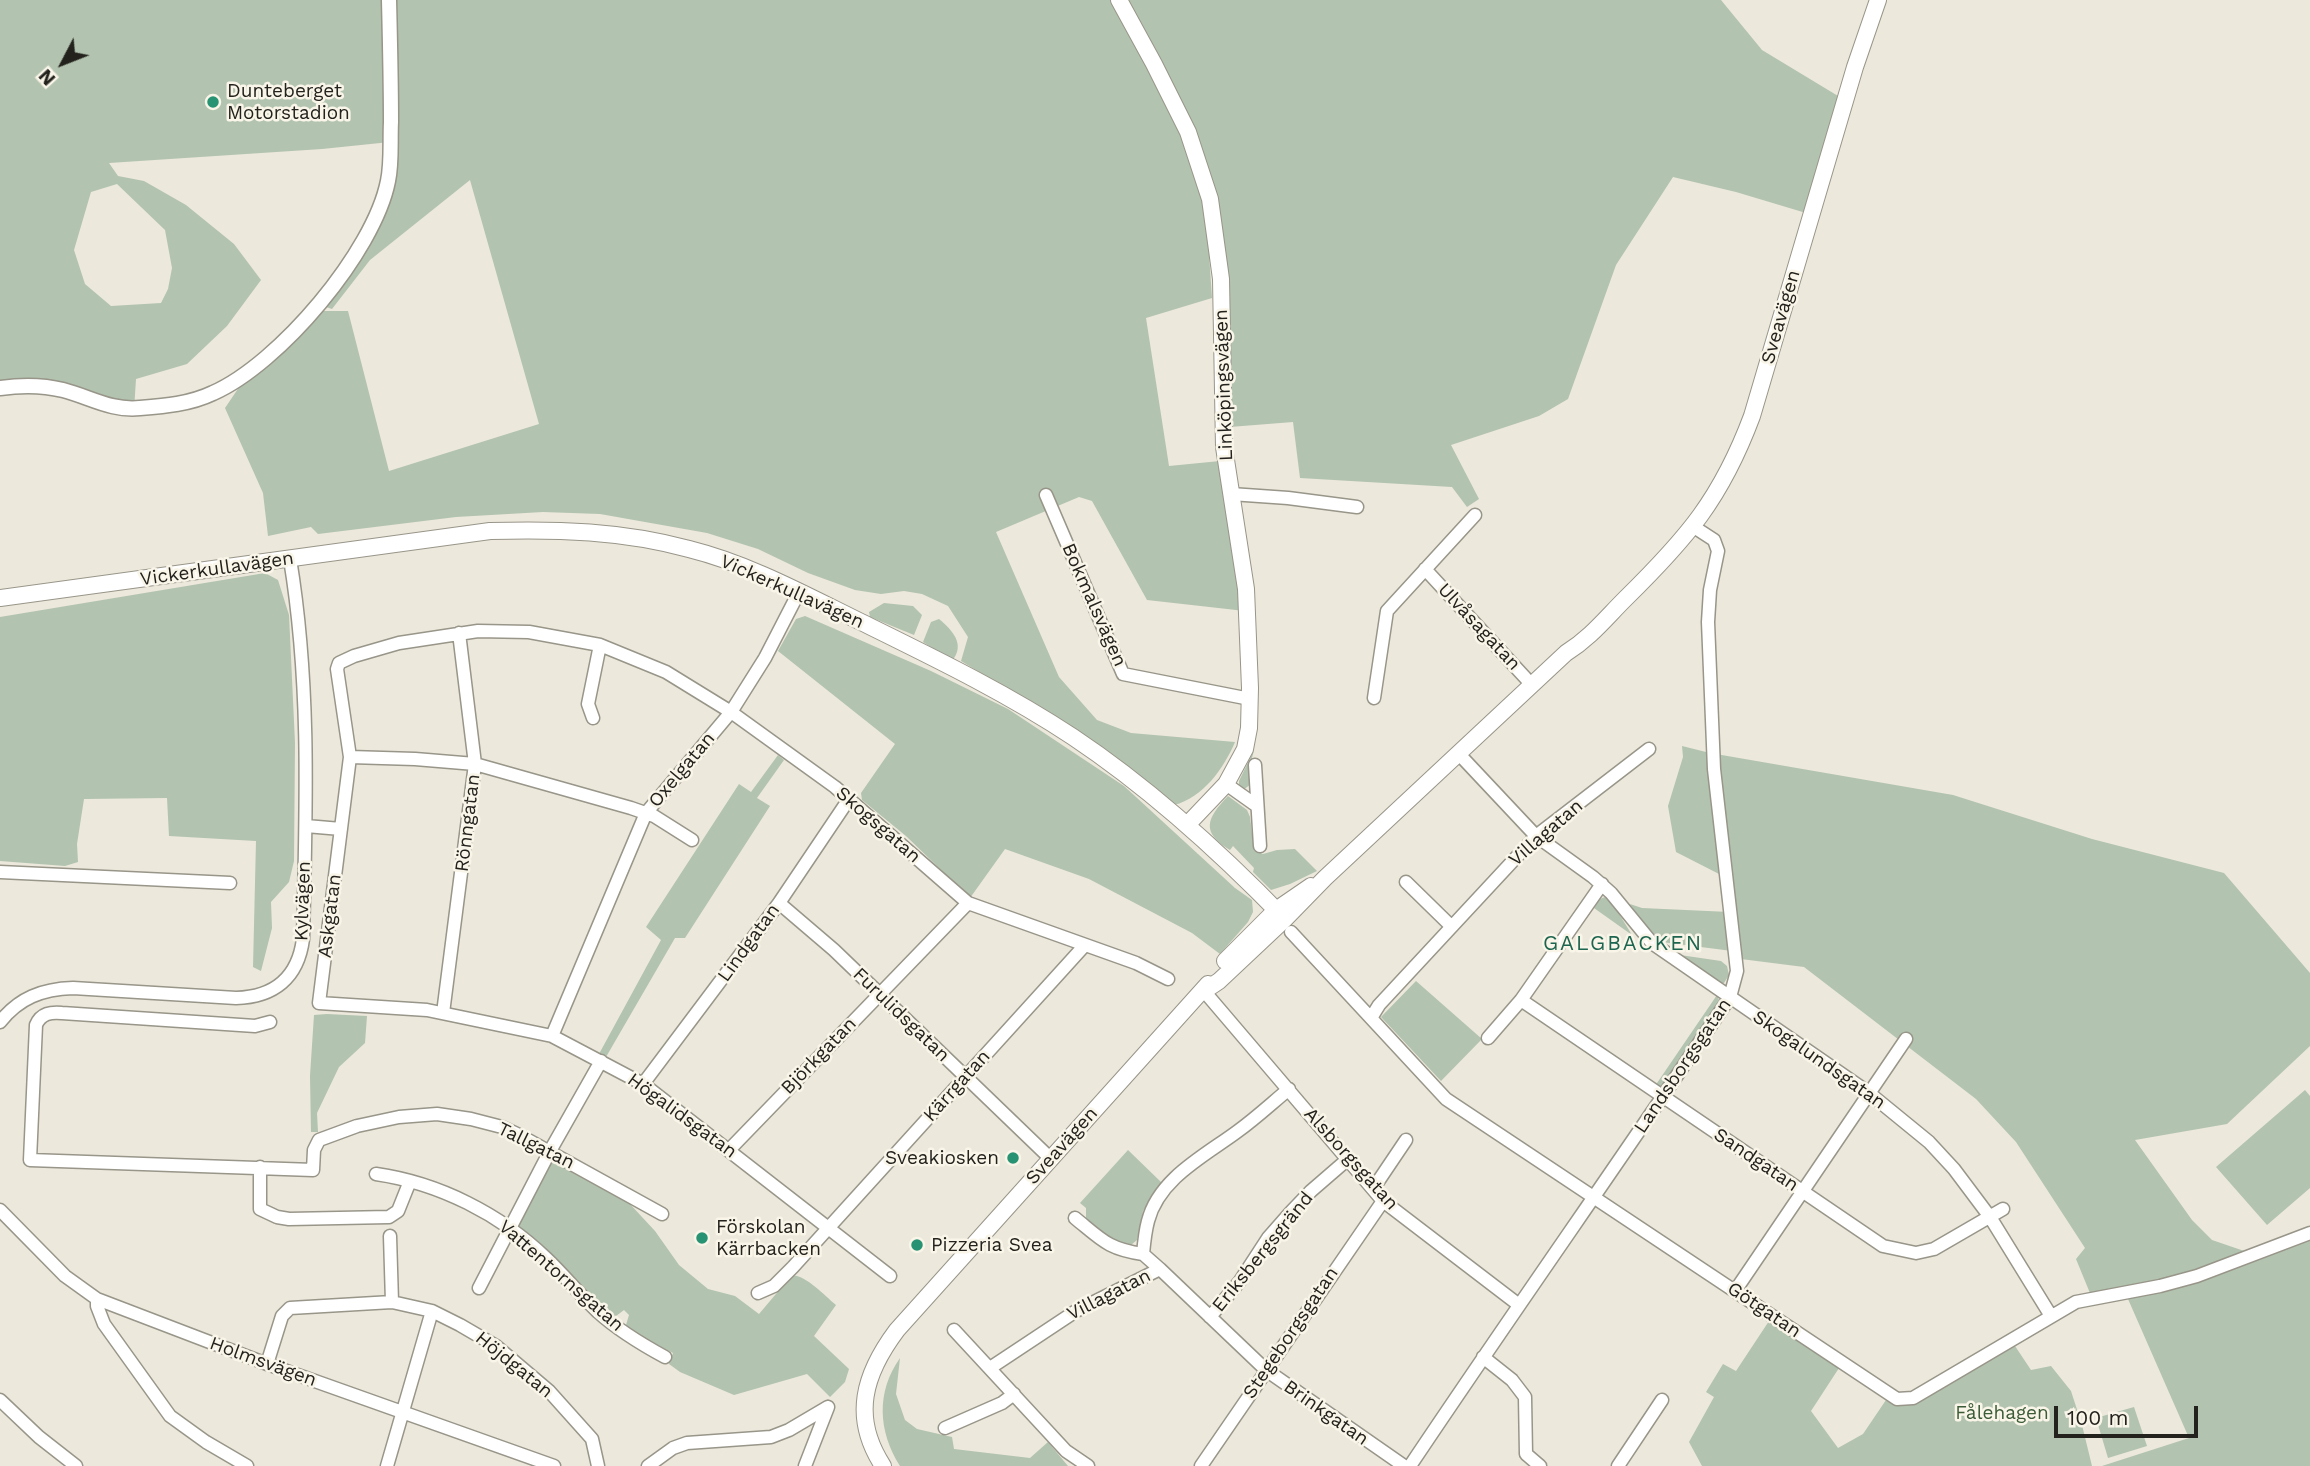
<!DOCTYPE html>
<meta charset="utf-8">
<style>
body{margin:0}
#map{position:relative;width:2310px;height:1466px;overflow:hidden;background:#ece8db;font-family:"Work Sans",sans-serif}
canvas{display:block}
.north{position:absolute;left:28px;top:28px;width:70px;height:70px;-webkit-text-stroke:5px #f9f5e8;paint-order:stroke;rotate:228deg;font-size:19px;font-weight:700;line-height:28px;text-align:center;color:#23221d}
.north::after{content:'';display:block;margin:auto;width:24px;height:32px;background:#23221d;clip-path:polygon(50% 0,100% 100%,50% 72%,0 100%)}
.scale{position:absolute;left:2054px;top:1406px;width:144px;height:32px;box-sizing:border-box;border:4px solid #23221d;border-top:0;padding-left:9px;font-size:21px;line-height:24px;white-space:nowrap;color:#23221d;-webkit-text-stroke:5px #f9f5e8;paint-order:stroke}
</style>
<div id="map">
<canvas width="2310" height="1466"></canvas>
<div class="north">N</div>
<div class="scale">100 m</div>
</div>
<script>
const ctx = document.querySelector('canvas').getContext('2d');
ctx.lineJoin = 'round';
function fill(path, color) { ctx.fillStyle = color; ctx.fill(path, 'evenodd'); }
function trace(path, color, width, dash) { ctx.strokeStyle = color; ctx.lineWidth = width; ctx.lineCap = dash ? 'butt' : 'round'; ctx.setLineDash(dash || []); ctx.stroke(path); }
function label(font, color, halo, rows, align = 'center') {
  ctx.font = font + ' "Work Sans",sans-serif'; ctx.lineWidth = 5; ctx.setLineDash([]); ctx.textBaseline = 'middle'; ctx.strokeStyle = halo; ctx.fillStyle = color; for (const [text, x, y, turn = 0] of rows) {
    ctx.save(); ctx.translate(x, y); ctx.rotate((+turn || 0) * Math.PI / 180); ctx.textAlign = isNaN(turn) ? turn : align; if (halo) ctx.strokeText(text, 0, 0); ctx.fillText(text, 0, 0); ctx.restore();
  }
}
const green = new Path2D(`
 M0 0H1721L1762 50 1843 99 1806 213 1736 192 1673 177 1616 265 1568 399 1539 416 1451 445 1479 499 1467 507 1452 487 1300 478 1293 422 1217 428 1228 299 1207 225 1212 298 1146 318 1169 466 1220 461 1245 611 1147 600 1092 501 1079 497 996 532 1059 677 1097 720 1131 733 1235 742C1224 768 1203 798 1174 805 1109 748 1034 705 961 661L968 637 948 606 922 594 904 591 881 594 855 590 808 573 758 549 707 533 600 514 543 512 456 517 318 534 311 527 268 536 263 493 225 408 250 371 313 311H348L389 471 539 424 470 180 370 260 332 309 317 304 371 229 390 142 322 149 109 163 118 176 144 181 186 205 234 244 261 280 227 326 187 364 136 379 134 410 98 408 47 393 0 391ZM117 184 165 230 172 268 168 289 161 303 111 306 85 284 74 250 91 192Z
 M265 573 278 580 289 615 295 743 294 861 289 882 271 902 272 928 261 971 253 967 256 841 169 836 167 798 84 799 77 844 78 862 65 866 0 861V617Z
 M884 603 913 606 922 615 914 635 870 617 869 612Z
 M805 616 931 671 1008 709 1124 786 1235 888 1252 900 1253 912 1248 922 1220 954 1192 933 1089 879 1005 849 970 898 906 836 862 800 861 793 895 744 778 651 796 619Z
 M939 619C952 630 966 644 952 661L923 642 931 622Z
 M1682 746 1710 753 1953 795 2092 839 2224 873 2310 973V1046L2227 1124 2135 1140 2192 1220 2212 1240 2250 1253 2310 1233V1466H2102L2189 1438 2128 1299 2164 1287 2092 1298 2076 1259 2085 1248 2016 1142 1976 1099 1804 967 1733 958 1732 951 1662 942 1649 933 1630 904 1642 908 1729 912 1721 875 1676 852 1668 806 1683 757Z
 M1254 750 1250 766 1251 784 1242 791 1239 787V781Z
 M778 755 784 760 757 798 770 806 685 938H675L606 1057 599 1054 661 940 646 927 739 784 751 792Z
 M1228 796 1247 810 1250 817 1254 850 1263 854 1277 850 1295 849 1317 871 1290 884 1271 890 1253 872 1254 868 1233 846 1230 850C1200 832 1207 818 1228 796Z
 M1605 897 1613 904 1632 935 1594 908 1600 899Z
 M1680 955 1721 961 1727 966 1729 975 1724 983H1718Z
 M1416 981 1482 1039 1441 1081 1381 1017Z
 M1717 995 1719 1000 1716 1008 1664 1086 1660 1088 1655 1086Z
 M327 1014 367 1016 365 1043 339 1067 317 1113 318 1132H311L310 1076 314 1015Z
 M2305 1090 2310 1096V1188L2267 1225 2216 1167Z
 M1128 1150 1162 1183 1143 1211 1137 1240 1131 1245 1122 1247 1086 1221V1208L1080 1203Z
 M549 1157 629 1203 655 1231 679 1265 708 1289 735 1296 759 1314 792 1275C807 1276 824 1295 836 1305L814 1336 849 1369 845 1382 830 1397 807 1374 734 1395 680 1372 669 1364 673 1353 631 1331 626 1325 629 1315 624 1310 616 1316 608 1315 517 1225Z
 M1769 1321 1839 1368 1811 1411 1838 1448 1863 1434 1886 1400C1896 1407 1902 1405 1913 1402L2015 1346 2031 1370 2051 1366 2071 1391 2082 1425 2092 1466H1702L1689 1442 1714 1397 1706 1392 1723 1364 1736 1371Z
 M900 1358 896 1394 905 1420 917 1429 952 1437 954 1449 1030 1458 1048 1442 1068 1466H900C878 1431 876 1392 900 1358Z
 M2134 1407 2147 1446 2108 1458 2096 1418Z`);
const minor = new Path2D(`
 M1231 494 1288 498 1357 507
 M1046 495 1123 674 1250 699
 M1425 569 1532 685
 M1374 698 1387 611 1475 515
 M593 718 588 704 600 645
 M1458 753 1536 836 1593 877 1611 893 1652 943 1869 1093 1929 1142 1954 1169 1990 1217 2051 1316
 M350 757 415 759 475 764 631 808 654 816 692 840
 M1255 765 1260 846
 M1226 784 1257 806
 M306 826 341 829
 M0 872 230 883
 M1406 882 1451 926
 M779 903 834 950 1051 1159
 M1291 932 1446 1099 1897 1399 1913 1398 2076 1302 2160 1286 2197 1276 2310 1233
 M1204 991 1383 1201 1519 1305
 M1521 1000 1883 1246 1916 1253 1934 1249 2003 1209
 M443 1013 475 764 459 633
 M1371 1018 1379 1005 1536 836 1649 749
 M0 1022C19 998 42 989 73 988L236 998C274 997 298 978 303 939 306 811 311 686 290 559
 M270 1022 255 1026 62 1013C51 1012 41 1013 36 1025L30 1160 313 1170 314 1150 319 1140 357 1126 399 1117 437 1114 471 1119 502 1127 519 1135 662 1214
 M552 1036 646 813 731 712 765 658 799 592
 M1488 1038 1521 1000 1602 884
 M643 1084 779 903 849 799
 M729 1150 968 903
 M260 1167V1209L277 1217 289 1219 389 1217 398 1211 410 1181
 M376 1174C439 1183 500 1214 546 1258 564 1275 580 1295 598 1312 618 1330 641 1344 665 1357
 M1373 1189 1406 1140
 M0 1210 65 1276 97 1299 267 1364 554 1466
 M1075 1218C1102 1240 1108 1249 1143 1254
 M390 1236 392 1302
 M1160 1269 1266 1370 1404 1466
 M890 1276 643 1084 552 1036 427 1010 319 1003 350 757 337 669 339 663 354 656 399 643 478 631 529 632 600 645 666 672 731 712 835 787 968 903 1136 963 1168 979
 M479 1288 550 1151 601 1061
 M1735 1291 1906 1039
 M758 1293 774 1286 793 1267 1085 945
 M97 1299V1306L104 1324 170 1416 206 1442 247 1466
 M1210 1317 1240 1281 1268 1238 1290 1213 1311 1191 1348 1159
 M954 1330 1066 1451 1088 1466
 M1483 1357 1512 1380 1525 1397 1526 1454 1540 1466
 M267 1364 282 1316 290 1308 392 1302 432 1311 460 1325 496 1346 549 1391 592 1439 598 1466
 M990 1368 1076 1311 1160 1269 1143 1254C1144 1243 1145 1232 1148 1221 1159 1178 1206 1155 1238 1131 1256 1118 1272 1103 1289 1089
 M0 1400 39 1437 76 1466
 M945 1428 1002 1403 1014 1394
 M387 1466 432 1311
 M648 1466 673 1448 687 1443 771 1437 789 1430 828 1407
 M805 1466 828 1407
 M1201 1466 1383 1201
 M1410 1466C1515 1309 1625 1154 1730 997L1737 971 1714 769 1708 622 1710 590 1718 551 1714 540 1694 527
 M1618 1466 1662 1400`);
const tertiary = new Path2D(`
 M0 388C21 385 43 385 63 390 90 397 111 411 140 408 165 406 190 404 213 393 279 364 374 252 388 181 392 162 390 142 391 122 391 82 390 41 389 0`);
const secondary = new Path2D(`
 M1119 0 1154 64 1188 132 1210 199 1221 279 1224 447 1246 589 1250 688 1249 728 1245 749 1226 784 1187 825
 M0 598 490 531C557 529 623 531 689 549 749 564 804 594 859 621 932 657 1005 692 1073 737 1151 789 1220 852 1285 919
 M1225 961 1276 910 1311 886
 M1204 991 1219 981 1285 919 1325 878 1566 653C1590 638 1605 619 1625 599 1687 538 1721 499 1752 416L1855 67 1878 0
 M883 1466C851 1417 864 1374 897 1330L1208 984`);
const markers = [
 [213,102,7,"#279373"],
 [1013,1158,7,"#279373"],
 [702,1238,7,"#279373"],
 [917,1245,7,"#279373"]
];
const poiNames = [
 ["Dunteberget",227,91],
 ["Motorstadion",227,113],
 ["Sveakiosken",999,1158,"right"],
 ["Förskolan",716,1227],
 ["Kärrbacken",716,1249],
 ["Pizzeria Svea",931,1245]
];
const streetNames = [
 ["Sveavägen",1781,317,-74],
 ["Linköpingsvägen",1224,385,-92],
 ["Vickerkullavägen",217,569,-8],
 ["Vickerkullavägen",792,592,24],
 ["Bokmalsvägen",1094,605,66],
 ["Ulvåsagatan",1479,627,47],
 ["Oxelgatan",682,770,-50],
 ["Rönngatan",468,823,-83],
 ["Skogsgatan",878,825,41],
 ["Villagatan",1546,833,-41],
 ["Kylvägen",303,901,-88],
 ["Askgatan",330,916,-83],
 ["Lindgatan",749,943,-54],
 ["Furulidsgatan",901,1015,44],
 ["Björkgatan",819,1056,-46],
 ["Skogalundsgatan",1819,1060,35],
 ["Landsborgsgatan",1683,1066,-56],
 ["Kärrgatan",957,1086,-48],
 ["Högalidsgatan",682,1116,36],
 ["Tallgatan",536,1146,26],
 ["Sveavägen",1062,1146,-48],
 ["Alsborgsgatan",1351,1159,48],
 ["Sandgatan",1756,1160,34],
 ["Eriksbergsgränd",1263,1252,-51],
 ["Vattentornsgatan",561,1276,41],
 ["Villagatan",1109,1295,-27],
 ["Götgatan",1764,1310,34],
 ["Stegeborgsgatan",1291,1333,-56],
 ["Holmsvägen",263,1362,20],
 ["Höjdgatan",514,1365,39],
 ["Brinkgatan",1326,1413,35]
];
const parkNames = [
 ["Fålehagen",2002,1413]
];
const neighbourhoodNames = [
 ["GALGBACKEN",1623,944]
];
fill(green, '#b2c3af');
trace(minor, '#989589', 15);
trace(tertiary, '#989589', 17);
trace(secondary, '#989589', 18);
trace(minor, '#fff', 12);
trace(tertiary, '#fff', 14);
trace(secondary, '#fff', 16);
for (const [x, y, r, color] of markers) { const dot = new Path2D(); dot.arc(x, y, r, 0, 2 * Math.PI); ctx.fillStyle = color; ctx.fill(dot); trace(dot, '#f9f5e8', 2.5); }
label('19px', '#23221d', '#f9f5e8', poiNames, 'left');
label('19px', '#23221d', '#f9f5e8', streetNames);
label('19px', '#3b5c37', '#f9f5e8', parkNames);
ctx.letterSpacing = '2px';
label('21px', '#1c654f', '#f9f5e8', neighbourhoodNames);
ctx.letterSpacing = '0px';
</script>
